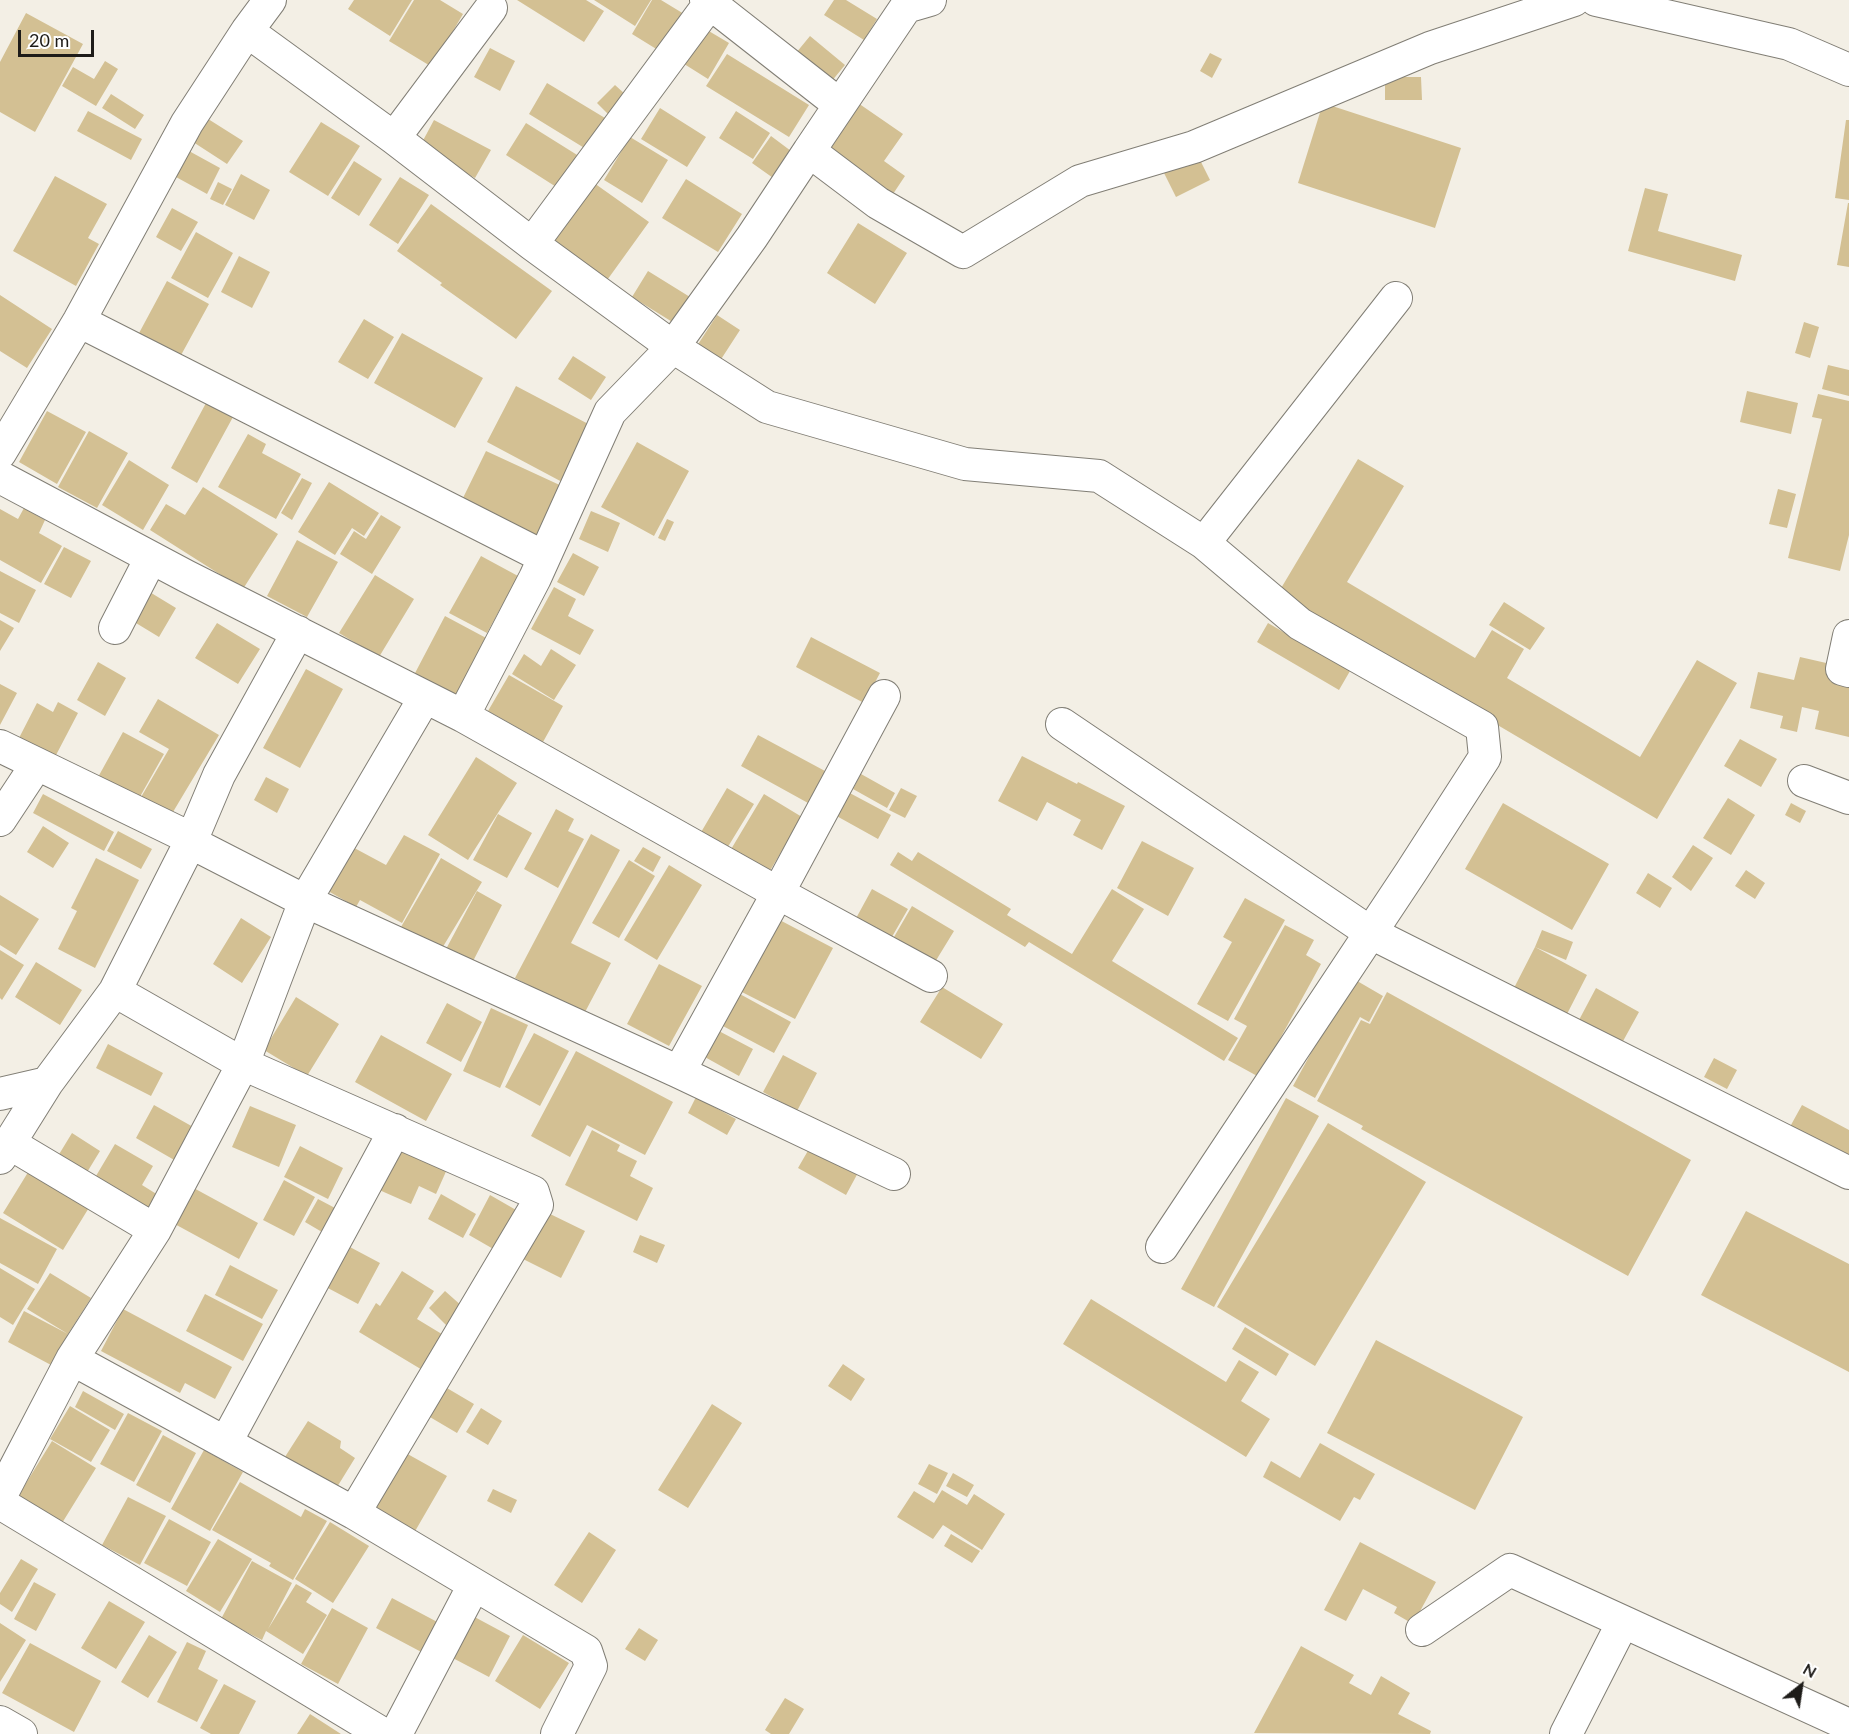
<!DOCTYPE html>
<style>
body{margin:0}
#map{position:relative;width:1849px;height:1734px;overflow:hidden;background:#f3efe5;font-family:Lato,sans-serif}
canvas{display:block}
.north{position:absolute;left:1771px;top:1656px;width:60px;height:60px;-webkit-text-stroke:4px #fff;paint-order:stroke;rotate:30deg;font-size:16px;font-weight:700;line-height:24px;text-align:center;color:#1e1c19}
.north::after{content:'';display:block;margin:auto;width:21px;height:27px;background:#1e1c19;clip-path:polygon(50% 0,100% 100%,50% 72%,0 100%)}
.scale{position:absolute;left:18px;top:30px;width:76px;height:27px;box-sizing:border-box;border:3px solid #1e1c19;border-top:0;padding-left:8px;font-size:18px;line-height:21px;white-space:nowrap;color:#1e1c19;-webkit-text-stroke:4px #fff;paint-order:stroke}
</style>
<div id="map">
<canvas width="1849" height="1734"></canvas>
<div class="north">N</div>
<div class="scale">20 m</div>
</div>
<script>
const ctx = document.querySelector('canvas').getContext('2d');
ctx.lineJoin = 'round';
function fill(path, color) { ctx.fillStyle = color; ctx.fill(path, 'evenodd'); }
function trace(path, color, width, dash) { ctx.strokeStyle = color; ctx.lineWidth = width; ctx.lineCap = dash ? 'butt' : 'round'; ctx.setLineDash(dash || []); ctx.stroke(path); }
const building = new Path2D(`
 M354 0H412L390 36 348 9Z
 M414 0H440L463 14 432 67 389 41Z
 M517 0H586L604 11 584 42Z
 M594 0H651L635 26Z
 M652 0H661L689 17 666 55 632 34Z
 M834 0H846L877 19 864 40 824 15Z
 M26 13 83 44 35 132 0 112V62Z
 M702 27 729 43 708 79 681 62Z
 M810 36 845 65 831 82 796 53Z
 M490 48 515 61 500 91 474 77Z
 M1210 53 1222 59 1212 78 1200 71Z
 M727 54 809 105 789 137 706 86Z
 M105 61 118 69 96 106 62 86 73 67 94 79Z
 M1385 77H1421L1422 100H1385Z
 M547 83 605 118 586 149 529 114Z
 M615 85 626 95 608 114 597 103Z
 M111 94 144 115 135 129 102 108Z
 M858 103 903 134 884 161 905 176 891 197 825 152Z
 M1323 103 1461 148 1435 228 1298 183Z
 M660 108 706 137 687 167 641 139Z
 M88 111 142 139 131 160 77 131Z
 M736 111 770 133 753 159 719 138Z
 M205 117 243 141 227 164 190 140Z
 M434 120 491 150 475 178 419 148Z
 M1846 120H1849V200L1835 198Z
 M321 122 360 146 328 196 289 172Z
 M526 123 582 158 561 190 506 155Z
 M771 136 795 154 776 180 752 163Z
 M630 137 668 160 642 203 604 180Z
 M189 151 220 168 207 194 176 177Z
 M1197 154 1210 180 1176 197 1163 171Z
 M354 161 382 179 359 216 331 198Z
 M241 174 270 190 254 220 225 205Z
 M55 176 107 204 88 238 99 244 76 286 13 251Z
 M400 177 429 195 398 244 369 225Z
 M686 179 742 214 718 252 662 218Z
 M218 182 232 189 223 205 210 199Z
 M594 183 649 222 605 283 551 244Z
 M1645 188 1668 194 1658 231 1742 255 1735 281 1628 251Z
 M1848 203H1849V267L1837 265Z
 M431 204 552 291 516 339 440 285 442 283 397 251Z
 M172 208 198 222 181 251 156 237Z
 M858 223 907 253 875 304 827 273Z
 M196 232 233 253 208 298 171 278Z
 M239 256 270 272 252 308 221 292Z
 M648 271 690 297 674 323 632 297Z
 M167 281 209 304 180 357 138 335Z
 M0 295 52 329 27 368 0 351Z
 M717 315 740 330 716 367 693 352Z
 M364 319 394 337 368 379 338 362Z
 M1804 322 1819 327 1810 358 1795 353Z
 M402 333 483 378 455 428 374 383Z
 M573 356 606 377 591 400 558 379Z
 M1828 365 1849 370V396L1822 389Z
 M516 386 594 427 564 483 487 442Z
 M1747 391 1798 403 1791 434 1740 422Z
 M1818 394 1849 401V535L1840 571 1788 558 1822 419 1812 417Z
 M206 403 233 417 197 483 171 468Z
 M47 411 86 432 57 484 19 462Z
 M89 431 128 453 97 508 58 487Z
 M248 434 266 444 262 453 301 474 276 519 218 487Z
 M637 442 689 471 654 536 601 507Z
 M486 451 564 487 537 540 462 500Z
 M1358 459 1404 486 1347 582 1475 658 1492 630 1524 649 1507 678 1640 757 1697 660 1737 683 1657 819 1277 595Z
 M129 460 169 485 143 530 102 505Z
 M302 478 312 483 292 520 281 513Z
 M329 482 379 513 364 536 352 528 335 555 298 532Z
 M203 487 278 534 243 589 150 530 166 504 185 515Z
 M1778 489 1796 494 1787 528 1769 524Z
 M24 508 45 520 39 533 62 546 41 583 0 560V509L18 519Z
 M591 511 620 523 608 552 579 539Z
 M381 515 401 527 372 574 340 554 354 531 366 539Z
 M667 519 674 522 665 541 658 538Z
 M297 540 338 562 307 617 267 596Z
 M64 547 91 561 71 598 44 584Z
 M573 553 599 567 584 596 557 582Z
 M481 556 518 576 487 633 449 613Z
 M0 571 36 590 19 623 0 613Z
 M375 575 414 599 379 657 339 633Z
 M554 587 576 599 568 616 594 630 580 655 531 629Z
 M148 591 176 608 159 637 131 620Z
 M1504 602 1545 628 1530 650 1489 625Z
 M445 616 488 639 458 698 414 675Z
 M0 620 14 628 0 651Z
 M217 623 260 649 238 684 195 658Z
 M1268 623 1350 671 1339 690 1257 642Z
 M811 637 880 673 864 703 796 667Z
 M551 649 576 665 554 700 512 674 524 654 541 666Z
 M1800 657 1835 665 1849 683V737L1815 729 1819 711 1802 707 1797 732 1780 728 1783 716 1750 708 1758 672 1794 680Z
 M98 662 126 678 105 716 77 700Z
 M306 669 343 689 300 768 263 748Z
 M509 675 563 706 543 742 488 711Z
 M0 684 17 693 0 725Z
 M158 699 219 735 167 822 137 804 169 749 139 732Z
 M58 702 78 713 55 757 19 738 37 703 53 712Z
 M123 732 164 754 137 802 97 779Z
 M758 735 825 771 808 803 741 766Z
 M1740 739 1777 759 1761 787 1724 766Z
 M1022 756 1077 784 1078 782 1125 806 1102 850 1073 835 1081 820 1047 802 1037 821 998 801Z
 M476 757 517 783 468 860 428 835Z
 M861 774 895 793 887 808 853 789Z
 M266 777 289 789 277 813 254 800Z
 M727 788 754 804 726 850 700 834Z
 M901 788 917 796 905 818 889 810Z
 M846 791 891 815 878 839 833 814Z
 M43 794 114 832 104 851 33 813Z
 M764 794 802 817 768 874 730 851Z
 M1728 798 1755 815 1731 855 1703 838Z
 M1503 803 1609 864 1572 930 1465 869Z
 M1791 803 1806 811 1800 823 1785 815Z
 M556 809 574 819 568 831 584 839 558 888 524 869Z
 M498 814 532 833 507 878 473 860Z
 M43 826 69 843 53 868 27 852Z
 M118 831 152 849 141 869 107 851Z
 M591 834 620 850 571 943 611 963 584 1014 515 978Z
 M404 835 440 854 402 923 360 900 356 907 321 887 345 843 386 865Z
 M1142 841 1194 868 1168 916 1117 888Z
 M1693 845 1713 858 1691 891 1672 877Z
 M643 847 661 857 653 872 634 861Z
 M898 852 912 861 918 852 1011 909 1007 915 1072 954 1112 889 1144 909 1112 961 1238 1038 1224 1061 1029 942 1025 947 890 865Z
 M96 858 139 880 95 968 58 949 77 911 71 908Z
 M441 858 482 882 441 950 401 927Z
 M629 860 655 876 619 938 592 923Z
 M669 865 702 885 657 960 624 940Z
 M1746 870 1765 883 1755 899 1735 886Z
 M1648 873 1672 888 1660 908 1636 893Z
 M872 889 908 909 889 942 854 922Z
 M477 891 502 905 471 965 445 951Z
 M0 895 39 919 16 955 0 945Z
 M1245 898 1285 920 1228 1021 1197 1004 1232 942 1223 937Z
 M912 906 954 931 932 967 914 949 894 937Z
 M772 916 833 948 795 1019 734 988Z
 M241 918 271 937 242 983 213 964Z
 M1285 925 1314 940 1306 955 1321 964 1259 1077 1228 1060 1247 1026 1234 1019Z
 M1542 930 1573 942 1566 960 1535 947Z
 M1535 947 1587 975 1566 1016 1514 988Z
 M0 950 24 965 2 1000 0 998Z
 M36 962 82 990 60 1025 15 997Z
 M659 964 702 986 669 1046 627 1024Z
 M1352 978 1383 996 1369 1022 1360 1017 1315 1098 1293 1086Z
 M942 987 1003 1024 981 1059 920 1022Z
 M1596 988 1639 1012 1622 1043 1579 1020Z
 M1387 992 1691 1160 1628 1276 1361 1129 1363 1126 1317 1101 1361 1020 1370 1024Z
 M738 993 791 1022 774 1053 721 1025Z
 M296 997 339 1024 307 1076 264 1050Z
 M447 1003 482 1022 461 1062 426 1043Z
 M491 1008 528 1025 500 1088 463 1071Z
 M717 1030 753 1049 739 1076 703 1056Z
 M534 1033 569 1051 540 1106 505 1087Z
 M381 1035 452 1074 426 1121 355 1082Z
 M108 1044 163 1073 151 1096 96 1068Z
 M576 1051 673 1102 645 1155 587 1125 570 1157 531 1136Z
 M783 1055 817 1073 797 1111 763 1092Z
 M1714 1058 1737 1070 1727 1089 1704 1077Z
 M696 1097 736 1119 727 1135 688 1113Z
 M1286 1098 1319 1116 1214 1307 1181 1289Z
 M154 1105 195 1128 176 1161 136 1138Z
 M1802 1105 1849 1130V1168L1786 1134Z
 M250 1106 296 1125 279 1167 232 1147Z
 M1328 1123 1426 1182 1315 1366 1217 1307Z
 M592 1130 620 1145 617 1151 637 1161 630 1176 653 1188 637 1221 565 1185Z
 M72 1133 100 1151 86 1174 58 1156Z
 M813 1142 860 1169 846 1195 798 1168Z
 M115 1144 153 1166 142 1185 158 1195 147 1213 93 1181Z
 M397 1145 448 1167 436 1194 419 1186 411 1204 377 1189Z
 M300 1146 343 1168 328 1199 284 1177Z
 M30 1169 90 1206 63 1250 3 1213Z
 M284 1180 315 1197 294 1236 263 1220Z
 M190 1186 258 1223 239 1259 171 1222Z
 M441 1194 476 1214 463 1238 428 1219Z
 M490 1195 523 1214 502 1254 469 1235Z
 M318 1199 335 1208 322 1232 305 1222Z
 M1746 1211 1849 1264V1372L1701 1295Z
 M546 1212 585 1231 561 1278 523 1259Z
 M0 1218 57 1249 38 1284 0 1263Z
 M640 1235 665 1245 657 1263 633 1252Z
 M348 1246 380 1263 358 1304 326 1287Z
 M230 1265 278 1290 262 1319 215 1295Z
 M0 1268 35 1289 13 1325 0 1317Z
 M402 1271 434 1291 417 1319 450 1339 429 1374 359 1332 376 1303 380 1306Z
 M50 1273 91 1298 68 1334 27 1309Z
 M445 1291 463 1307 446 1325 429 1308Z
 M205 1294 263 1324 243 1361 186 1331Z
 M1091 1299 1226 1382 1239 1360 1259 1372 1241 1401 1270 1419 1246 1457 1063 1344Z
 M123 1309 232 1367 215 1399 185 1383 180 1393 101 1351Z
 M24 1311 68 1334 51 1365 8 1342Z
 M1245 1327 1289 1354 1276 1376 1232 1349Z
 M1376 1340 1523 1417 1475 1510 1327 1433Z
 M843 1364 865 1379 851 1401 828 1386Z
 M435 1381 474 1404 457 1433 418 1410Z
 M83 1391 124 1414 115 1430 75 1407Z
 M712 1404 742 1423 688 1508 658 1490Z
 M70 1406 110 1430 91 1462 50 1439Z
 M481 1408 502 1421 488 1445 466 1432Z
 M128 1413 162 1431 134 1482 100 1464Z
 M308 1421 341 1441 340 1448 355 1458 334 1492 283 1460Z
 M163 1435 196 1453 170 1503 136 1485Z
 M52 1441 96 1468 59 1528 15 1501Z
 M1320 1443 1375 1474 1360 1500 1354 1497 1340 1521 1263 1477 1271 1461 1300 1478Z
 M395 1447 447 1476 414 1533 362 1503Z
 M204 1450 243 1472 210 1531 171 1509Z
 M929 1464 948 1473 937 1494 918 1484Z
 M953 1473 974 1485 967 1497 946 1486Z
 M240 1482 301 1517 305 1509 327 1521 293 1580 269 1566 271 1563 212 1530Z
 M493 1489 517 1500 511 1513 487 1501Z
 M942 1490 967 1505 974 1494 1005 1514 982 1550 943 1525 933 1539 897 1517 914 1491 934 1503Z
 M128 1497 166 1516 140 1565 102 1545Z
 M169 1519 211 1542 187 1586 144 1563Z
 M330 1522 369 1546 333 1603 295 1579Z
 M589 1532 616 1550 582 1603 554 1585Z
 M951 1534 980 1551 972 1563 944 1546Z
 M218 1539 252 1559 220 1612 186 1591Z
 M1360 1542 1436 1582 1413 1624 1394 1613 1397 1607 1363 1589 1346 1621 1324 1610Z
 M21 1559 38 1569 12 1612 0 1604V1593Z
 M252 1561 292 1583 268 1629 296 1584 312 1593 306 1602 327 1615 303 1654 266 1631 262 1640 221 1619Z
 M34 1582 56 1594 36 1631 14 1619Z
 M392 1598 443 1625 427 1655 376 1628Z
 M109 1601 145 1622 116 1669 81 1648Z
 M332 1608 368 1628 338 1684 301 1664Z
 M469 1614 510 1636 489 1677 447 1655Z
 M0 1623 26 1640 0 1682Z
 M639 1628 658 1640 645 1661 625 1649Z
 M149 1635 177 1652 148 1698 121 1682Z
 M523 1635 569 1663 540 1709 495 1681Z
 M187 1642 206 1651 198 1669 218 1680 197 1722 157 1702Z
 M30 1643 101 1681 74 1732 2 1693Z
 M1301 1646 1354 1675 1349 1683 1371 1695 1381 1676 1410 1693 1398 1714 1431 1731 1430 1734 1254 1733Z
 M224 1684 256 1701 239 1734H211L200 1728Z
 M785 1698 804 1709 789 1734H771L765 1730Z
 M310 1714 341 1734H297Z`);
const minor = new Path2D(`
 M706 0 840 105 809 151
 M1596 0 1789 44 1849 70
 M247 31 394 138 532 244 673 347 767 407 965 464 1099 476 1204 543 1300 624 1482 727 1485 757 1411 872 1162 1247
 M840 105 906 7 930 0
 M394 138 491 8
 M532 244 710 3
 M79 321 544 557
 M0 453 79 321 187 123 247 31 270 0
 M0 477 186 576 463 716 535 578 610 412 673 347 752 237 809 151 878 203 963 252 1080 181 1194 147 1430 48 1574 0
 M1204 543 1396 298
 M115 628 151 558
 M1849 636 1842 669 1849 671
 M463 716 778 893 931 976
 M1062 724 1371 933 1849 1173
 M0 746 192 839
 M1804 781 1849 798
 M0 820 37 764
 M190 842 305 901 679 1072 894 1174
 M115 991 243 1064 533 1192 537 1205 354 1513
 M679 1072 778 893 884 696
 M0 1094 47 1083
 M9 1143 155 1230
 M0 1158 47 1083 115 991 192 839 219 775 298 632
 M72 1359 354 1513 586 1651 591 1666 557 1734
 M226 1442 395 1130
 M0 1497 72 1359 155 1230 243 1064 305 901 425 697
 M0 1503 383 1734
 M1422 1630 1510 1570 1849 1725
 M0 1722 21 1734
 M396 1734 474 1585
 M1566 1734 1623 1622`);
fill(building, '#d3c093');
trace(minor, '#817e75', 34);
trace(minor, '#fff', 32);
</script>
